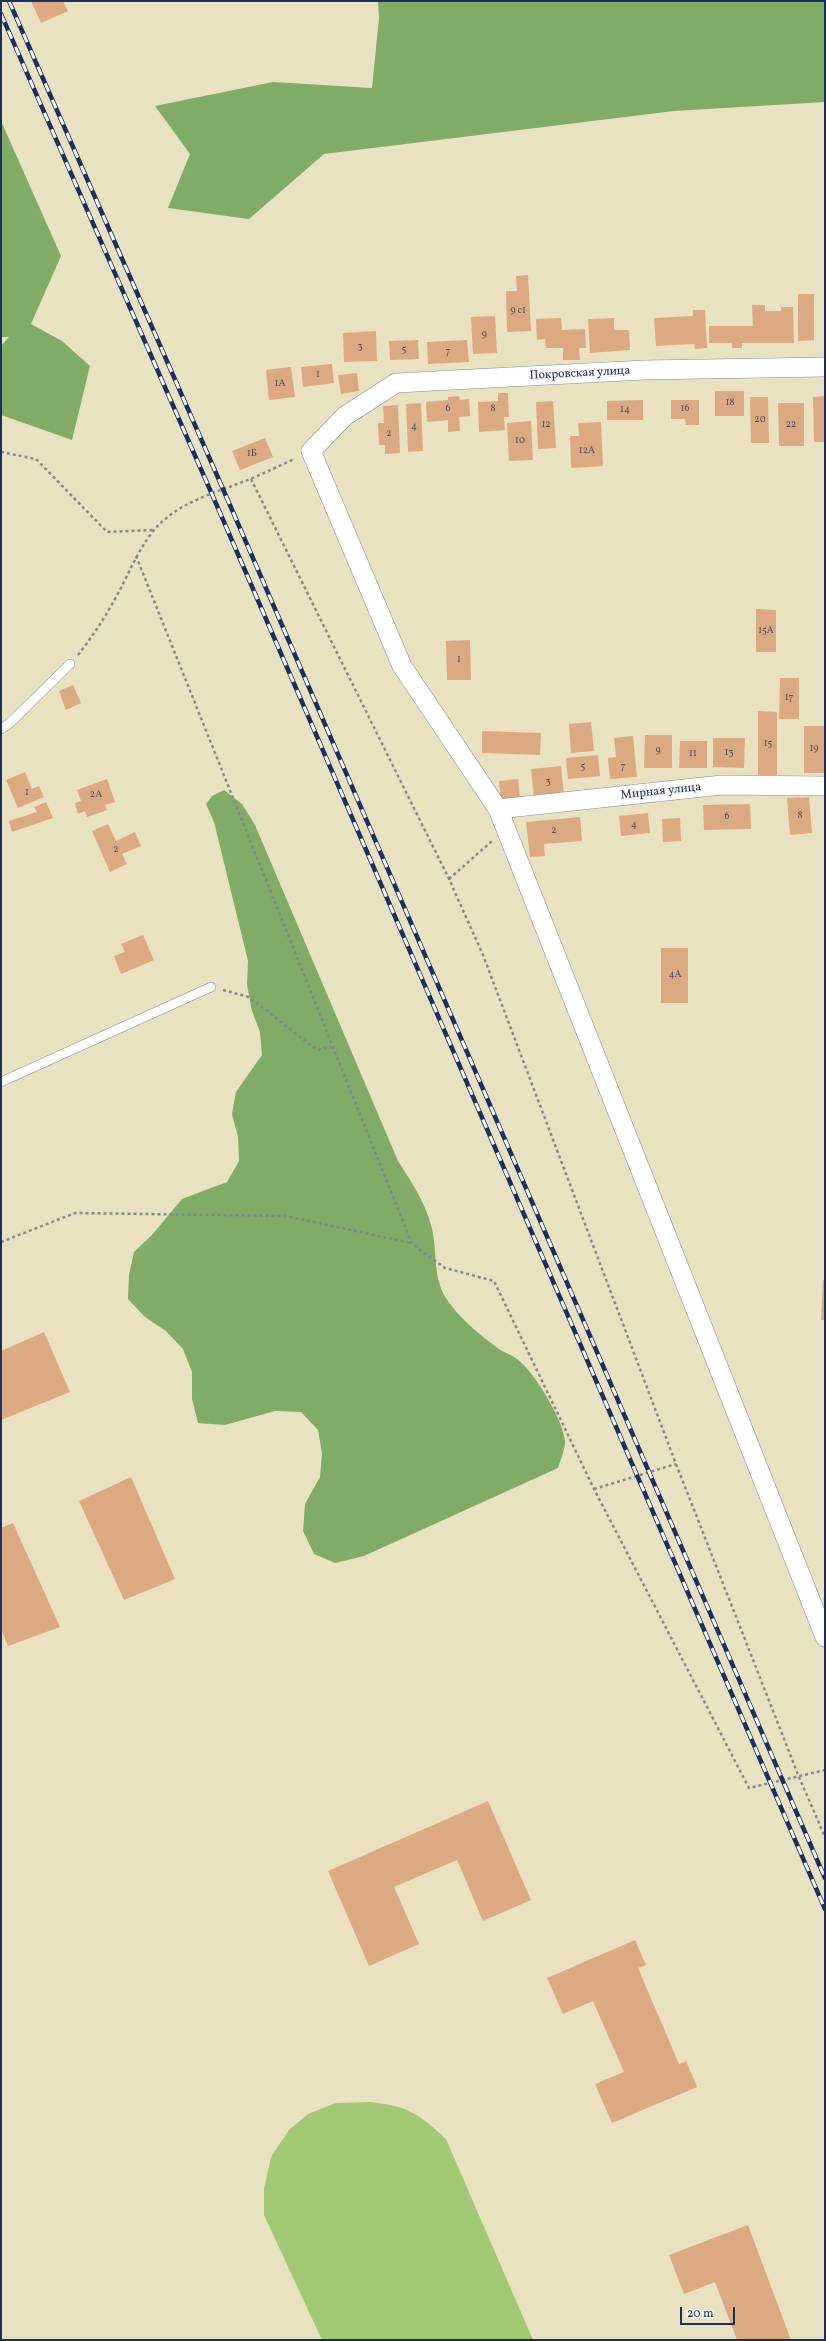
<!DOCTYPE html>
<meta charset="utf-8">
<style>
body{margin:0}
#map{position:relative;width:826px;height:2341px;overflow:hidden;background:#e9e2c1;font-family:Vollkorn,serif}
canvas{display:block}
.frame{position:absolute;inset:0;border:2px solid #1b2f5e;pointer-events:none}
.scale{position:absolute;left:680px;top:2307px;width:55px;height:18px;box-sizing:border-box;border:2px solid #1b2f5e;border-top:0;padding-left:5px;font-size:12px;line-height:14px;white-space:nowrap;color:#1b2f5e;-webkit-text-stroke:3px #f6f6f2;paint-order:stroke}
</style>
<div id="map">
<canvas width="826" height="2341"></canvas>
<div class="frame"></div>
<div class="scale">20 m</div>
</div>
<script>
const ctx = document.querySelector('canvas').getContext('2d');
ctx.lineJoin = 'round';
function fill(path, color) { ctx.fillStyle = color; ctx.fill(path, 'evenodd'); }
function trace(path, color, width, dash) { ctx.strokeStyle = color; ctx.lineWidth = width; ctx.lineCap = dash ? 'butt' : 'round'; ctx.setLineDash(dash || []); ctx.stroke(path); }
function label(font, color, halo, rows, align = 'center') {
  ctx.font = font + ' Vollkorn,serif'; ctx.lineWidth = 3.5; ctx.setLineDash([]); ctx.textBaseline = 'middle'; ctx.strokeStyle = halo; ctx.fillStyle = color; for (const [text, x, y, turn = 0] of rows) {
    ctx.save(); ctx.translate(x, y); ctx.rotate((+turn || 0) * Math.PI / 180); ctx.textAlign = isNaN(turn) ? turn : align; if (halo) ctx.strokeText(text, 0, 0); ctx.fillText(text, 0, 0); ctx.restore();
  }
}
const green = new Path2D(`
 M370 2102C408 2106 419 2114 446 2139L533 2340H322L264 2215V2189L271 2157 289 2130 308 2114 336 2103Z`);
const forest = new Path2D(`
 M378 1H825V102L674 111 324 154 249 219 168 208 190 154 155 106 273 82 372 88 379 18Z
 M1 121 61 256 31 324 62 341 90 366 72 440 1 415V346L9 337H1Z
 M224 790 242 804 255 825 398 1161C411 1181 425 1202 431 1225 438 1250 432 1276 446 1298 458 1317 481 1336 499 1349 505 1353 512 1355 517 1359 534 1371 564 1421 565 1442 565 1450 560 1461 558 1468L364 1556 335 1563 314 1554 303 1531 305 1504 320 1477 322 1453 318 1430 301 1412 275 1411 225 1425 198 1423 192 1399V1372L183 1349 166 1331 145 1317 128 1299 129 1275 134 1252 152 1235 182 1199 227 1182 239 1161 238 1137 232 1114 236 1092 262 1055 260 1032 252 1011 247 985 248 961 214 822 206 804 212 796Z`);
const building = new Path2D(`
 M31 1H63L68 11 41 23Z
 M528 275 531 331 507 332 506 291H517L516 276Z
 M798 294H814V340L798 341Z
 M752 305H765V311H781V307H793L794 343H742V348H732V343H709V326H753Z
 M693 310H705L707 348 695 349 694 344 656 346 654 318 693 316Z
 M495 316 497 353 473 354 471 317Z
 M561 318 562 330 585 329 586 348H579L580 360H563V348H546L545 339 537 340 536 319Z
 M614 318V330H629L630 350 590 353 588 319Z
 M376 331 377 361 344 362 343 333Z
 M418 340 419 359 390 360 389 341Z
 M467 340 469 362 428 364 427 342Z
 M332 364 334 383 303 387 301 367Z
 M291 367 295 397 269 400 266 370Z
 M357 373 359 391 341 394 338 375Z
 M715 391H744V416H715Z
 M498 393H508L509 417H504L505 430 479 432 478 402 498 401Z
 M459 396 460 400 469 399 470 416 459 417 460 431 448 432V420L427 422 426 402 448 400V397Z
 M825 396V442H814L813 397Z
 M750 397H768L769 443H751Z
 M643 400V420H607V401Z
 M671 400H699V425H686L685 419H671Z
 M553 401 556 448 538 449 536 402Z
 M421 403 423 451 408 452 406 404Z
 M778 403H804V446H779Z
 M398 405 400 453 385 454V445H379L378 423H384L383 406Z
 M531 421 533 460 509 461 507 423Z
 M601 422 603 466 571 468 570 436H579L578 423Z
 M265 438 273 457 240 470 232 451Z
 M756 609 776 610V652H756Z
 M470 640 471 680H447L446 641Z
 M780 678H799V719H779Z
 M73 685 81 703 66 710 59 691Z
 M758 711 777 712V775H758Z
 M591 722 594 751 571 753 569 724Z
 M804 726H825V773H804Z
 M482 731 541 733 540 755 482 753Z
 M645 735H672V768H644Z
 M633 736 637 777 610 779 608 758 616 757 614 738Z
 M713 738H745L744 768 713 767Z
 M680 741H707V768H679Z
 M598 755 600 776 568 779 566 758Z
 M561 766 564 795 534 798 531 769Z
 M25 772 32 789 39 786 44 797 18 808 6 780Z
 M107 779 115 802 105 805 107 810 87 817 85 811 78 814 75 803 81 801 77 790Z
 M518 779 520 799 501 801 499 781Z
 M809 797 812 833 790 835 787 798Z
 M46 802 53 818 12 832 9 821 37 812 34 807Z
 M750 804 751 829 704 830 703 805Z
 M648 813 650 833 621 836 619 816Z
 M580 817 582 841 544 844 545 856 530 857 526 822Z
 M680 818 681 841 663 842 662 819Z
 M108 824 116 841 135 832 141 846 122 854 127 864 110 872 92 831Z
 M143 935 154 960 121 974 114 956 125 952 121 944Z
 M661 948H688V1003H661Z
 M823 1280H825V1320H821Z
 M44 1332 70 1392 1 1420V1351Z
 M131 1477 175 1579 124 1600 79 1501Z
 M13 1523 60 1627 8 1646 1 1629V1528Z
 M488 1801 531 1900 483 1921 457 1860 394 1887 419 1944 369 1966 328 1871Z
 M635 1940 646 1965 638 1968 679 2064 686 2061 697 2087 612 2123 595 2084 624 2072 593 2001 563 2014 547 1978Z
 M748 2225 791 2340H737L715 2282 684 2294 669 2255Z`);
const path = new Path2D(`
 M1 452 36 459 107 532 154 530
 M251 479 449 879 483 955 676 1464 799 1777 825 1837
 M136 556 412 1244 445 1268 494 1281 594 1489 749 1788 825 1770
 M78 655C92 637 104 619 115 599 128 576 137 551 154 530 179 501 216 493 250 479 265 473 279 466 294 459
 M449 879 492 841
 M223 990 249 997 317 1050 331 1047
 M1 1242 75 1213 286 1216 411 1243
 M594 1489 676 1464`);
const service = new Path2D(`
 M1 729 11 722 70 664
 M1 1082 211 987`);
const minor = new Path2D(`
 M825 367 644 370 396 383 345 416 311 451 402 666 498 809 825 1637
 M498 809 722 785 825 786`);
const rail = new Path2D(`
 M9 1 223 489 825 1878
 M1 14 211 492 825 1909`);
const numberNames = [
 ["9 с1",518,311],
 ["9",484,335],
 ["3",360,347],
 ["5",404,350],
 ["7",448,352],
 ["1",318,375],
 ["1А",280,384],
 ["18",730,403],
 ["6",448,409],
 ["8",493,409],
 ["16",685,409],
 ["14",625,410],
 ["20",760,420],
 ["12",546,425],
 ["22",791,425],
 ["4",414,427],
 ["2",389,434],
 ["10",520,441],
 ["12А",587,451],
 ["1Б",252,454],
 ["15А",766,631],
 ["1",459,660],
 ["17",789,698],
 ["15",768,744],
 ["19",814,749],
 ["9",658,751],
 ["13",729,753],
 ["11",693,754],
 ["5",583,767],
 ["7",623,767],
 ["3",548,782],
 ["1",27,793],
 ["2А",96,795],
 ["8",800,816],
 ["6",727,817],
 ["4",634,825],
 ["2",554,831],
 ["2",116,850],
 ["4А",675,975]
];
const streetNames = [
 ["Покровская улица",580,374,-3],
 ["Мирная улица",661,792,-6]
];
fill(green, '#a1c873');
fill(forest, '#80ac65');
fill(building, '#dda980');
trace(service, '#828890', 10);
trace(minor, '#828890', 20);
trace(path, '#828890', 2.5, [3, 3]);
trace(service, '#fff', 9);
trace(minor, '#fff', 19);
trace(rail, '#1b2f5e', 4.5);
trace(rail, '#f6f6f2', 3, [9]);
label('10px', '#4c4e66', null, numberNames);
label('12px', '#1b2f5e', '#f6f6f2', streetNames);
</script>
